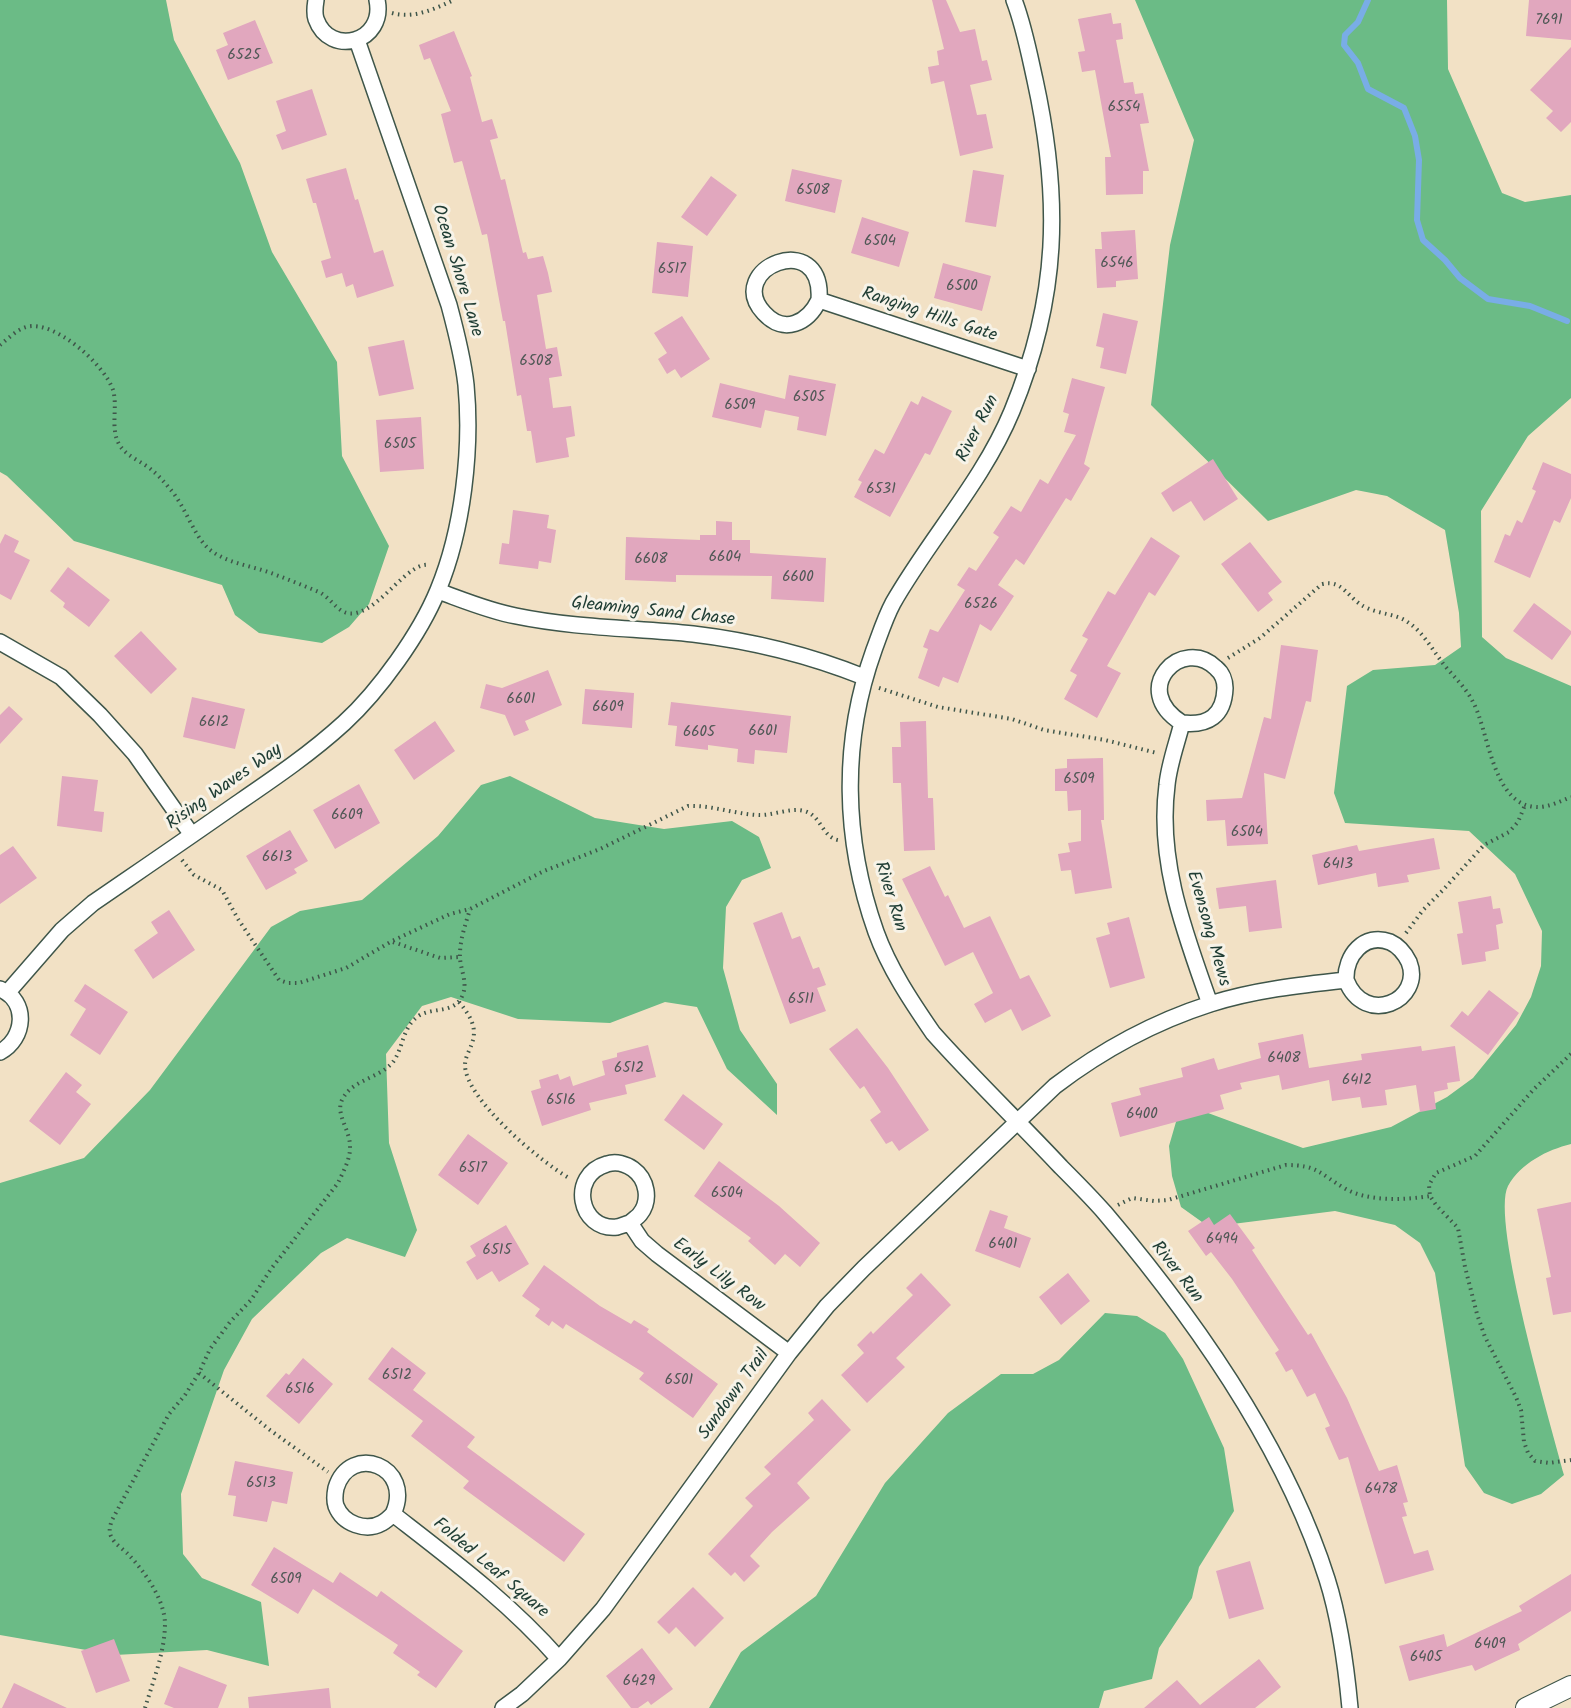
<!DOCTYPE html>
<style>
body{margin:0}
canvas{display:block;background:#f2e1c5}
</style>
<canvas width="1571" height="1708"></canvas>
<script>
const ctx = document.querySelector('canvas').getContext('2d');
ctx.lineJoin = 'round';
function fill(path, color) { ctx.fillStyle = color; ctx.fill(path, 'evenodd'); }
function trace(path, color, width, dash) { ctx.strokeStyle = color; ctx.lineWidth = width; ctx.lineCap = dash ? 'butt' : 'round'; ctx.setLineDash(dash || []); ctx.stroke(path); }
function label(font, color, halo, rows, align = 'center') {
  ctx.font = font + ' Kalam,sans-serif'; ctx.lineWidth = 6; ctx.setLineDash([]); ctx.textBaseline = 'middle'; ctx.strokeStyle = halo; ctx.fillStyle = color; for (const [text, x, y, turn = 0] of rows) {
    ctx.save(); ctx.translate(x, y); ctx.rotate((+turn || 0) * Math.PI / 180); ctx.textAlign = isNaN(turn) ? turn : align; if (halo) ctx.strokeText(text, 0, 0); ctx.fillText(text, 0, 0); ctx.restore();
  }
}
const forest = new Path2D(`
 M0 0H166L174 40 240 163 272 252 337 362 342 456 389 546 369 604 349 627 322 643 259 633 235 615 222 585 74 541 7 476 0 472Z
 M1135 0H1447L1448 69 1502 193 1525 202 1571 195V398L1528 436 1481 511 1482 637 1506 658 1571 686V1144C1547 1150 1521 1163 1508 1186 1490 1220 1552 1428 1564 1475L1541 1494 1512 1504 1484 1493 1465 1466 1435 1273 1420 1243 1395 1225 1335 1211 1209 1227 1181 1207 1172 1176 1169 1146 1178 1115 1208 1113 1303 1148 1391 1127 1447 1097 1473 1078 1516 1025 1531 997 1541 966 1542 931 1515 874 1469 831 1345 823 1334 793 1347 686 1373 670 1435 665 1461 647 1459 613 1445 530 1387 496 1356 490 1268 521 1151 405 1170 245 1194 140Z
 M510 776 595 818 664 829 732 821 759 837 771 868 742 880 726 907 723 968 740 1030 777 1084V1115L727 1069 697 1007 665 1002 610 1023 518 1019 451 997 422 1006 386 1054 389 1143 417 1230 405 1257 347 1238 321 1253 252 1319 224 1370 181 1494 183 1554 202 1578 261 1602 269 1666 207 1650 115 1655 0 1635V1183L84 1158 150 1090 271 927 300 911 362 900 438 836 481 785Z
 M1105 1313 1137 1316 1165 1333 1183 1359 1224 1448 1234 1511 1199 1567 1192 1598 1159 1648 1152 1679 1104 1691 1099 1708H709L741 1652 816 1596 885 1483 948 1413 1001 1374H1033L1059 1360Z`);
const stream = new Path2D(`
 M1368 0 1358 22 1345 35 1344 45 1358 63 1368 89 1404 108 1415 136 1419 160 1417 220 1423 240 1445 260 1460 278 1488 299 1530 306 1567 321`);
const building = new Path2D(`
 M932 0H946L960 32 975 29 982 61 987 60 992 80 970 85 977 115 986 114 993 148 960 156 944 81 931 84 928 67 939 65 937 51 944 49Z
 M1529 0H1571V40L1526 36Z
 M1111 13 1113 24 1121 23 1123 39 1116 40 1124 83 1133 82 1135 94 1143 93 1149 123 1140 124 1149 171H1143V194L1106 195 1105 157H1111L1095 70 1082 72 1078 52 1085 51 1078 19Z
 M255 20 273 63 228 80 216 50 228 45 223 33Z
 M454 31 472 76 470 77 482 122 492 119 498 138 490 140 501 180 505 179 523 253 526 252 528 259 543 256 548 273 552 292 537 295 546 349 557 347 562 376 549 378 553 408 571 406 575 436 566 438 569 457 536 463 531 431H527L521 395 517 396 505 321H503L487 234 482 235 462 161 454 163 441 114 451 111 430 58 424 60 419 45Z
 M1571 47V122L1561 132 1546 118 1553 111 1530 90Z
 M312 89 327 135 282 150 276 135 286 131 276 101Z
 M346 168 355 200 358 199 374 253 383 250 394 286 357 298 353 284 346 287 342 273 326 278 321 261 331 258 316 203H313L306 179Z
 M792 169 842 180 835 213 785 201Z
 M973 170 1004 175 996 227 965 222Z
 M711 176 737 195 707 236 681 217Z
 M862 217 909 232 899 267 851 253Z
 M1135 230 1138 279 1116 281V287L1097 288 1095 249H1102L1101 232Z
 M657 242 693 246 688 297 652 293Z
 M943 263 991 276 982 311 934 298Z
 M1103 313 1138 321 1126 374 1100 368 1104 348 1096 346Z
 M682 316 710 359 681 378 675 369 667 374 658 359 667 353 654 333Z
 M404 340 414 389 379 396 368 347Z
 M789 375 836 384 826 436 797 430 799 417 765 410 761 428 712 417 720 383 785 399Z
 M1072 378 1105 387 1084 464 1090 468 1071 501 1066 498 1024 565 1016 559 998 585 1014 596 991 631 980 624 958 683 943 677 939 687 918 678 928 649 923 647 930 629 938 632 965 590 957 585 969 567 976 571 999 537 993 533 1011 506 1021 512 1040 479 1048 484 1076 435 1064 432 1069 414 1063 412Z
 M922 396 952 411 930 455 925 453 890 517 854 497 862 482 858 480 875 449 884 454 911 401 918 405Z
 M421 417 424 469 380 472 376 420Z
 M1213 459 1238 499 1204 521 1191 501 1173 512 1161 493Z
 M1543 462 1571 474V498L1560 523 1554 520 1530 578 1494 562 1505 534 1510 536 1517 520 1522 523 1536 491 1532 489Z
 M513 510 549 515 547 528 556 530 551 563 539 561 538 569 499 564 502 543 509 544Z
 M716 521 732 522V540H750V553L826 558 824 602 771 599 772 576 676 575V582L625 580 626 537 700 540V535H716Z
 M5 534 19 541 14 552 30 560 11 600 0 594V544Z
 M1151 537 1180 556 1155 596 1149 592 1107 666 1121 673 1097 718 1064 699 1077 675 1070 671 1088 639 1082 636 1108 591 1115 595Z
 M1250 542 1282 582 1268 593 1273 600 1258 612 1221 564Z
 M68 567 110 600 89 627 63 607 65 603 50 591Z
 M1534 603 1571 631V634L1552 660 1513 631Z
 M141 631 177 669 151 694 114 656Z
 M1281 645 1318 650 1311 702 1306 701 1285 779 1264 773 1268 844 1227 846 1225 820 1207 821 1206 800 1242 798 1264 717 1271 719Z
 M548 670 562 705 525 721 529 730 514 736 505 715 480 708 486 684 502 688Z
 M585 689 634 693 632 728 582 724Z
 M192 697 245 709 235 749 183 737Z
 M671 702 791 716 787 753 755 750 754 764 737 762 738 749 708 745V750L675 746 677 726 668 725Z
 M9 706 23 719 0 744V715Z
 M435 721 455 751 414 780 394 750Z
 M926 721 928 798H933L935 850 904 851 901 783H893L892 747H901L900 722Z
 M1103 758 1104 820H1101L1112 888 1075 894 1071 870 1061 871 1058 854 1070 852 1068 843 1081 841V810L1068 811 1067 791H1055V769L1067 768V759Z
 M62 776 98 780 94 811 104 812 102 832 57 826Z
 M359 784 380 823 335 849 313 810Z
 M290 830 308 861 294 869 297 873 266 890 246 856Z
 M1434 838 1440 869 1407 875 1409 882 1378 887 1376 873 1318 885 1312 855 1357 845 1359 851Z
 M13 846 37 878 0 904V855Z
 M930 866 945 897 948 895 964 928 990 916 1020 979 1029 975 1051 1016 1022 1031 1011 1009 985 1023 974 1004 993 993 973 952 945 966 902 879Z
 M1276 880 1282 928 1249 932 1246 906 1219 909 1216 888Z
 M1491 896 1493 909 1500 908 1503 923 1496 925 1499 949 1485 952 1486 961 1462 965 1457 934 1463 933 1458 902Z
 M169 910 195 950 153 979 134 950 158 933 151 922Z
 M782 912 792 939 800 936 813 969 819 967 826 985 817 988 826 1011 790 1024 753 923Z
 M1129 917 1145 978 1110 988 1096 938 1110 934 1107 923Z
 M85 984 128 1012 100 1055 70 1035 86 1009 74 1001Z
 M1489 990 1519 1013 1488 1055 1450 1026 1462 1011 1468 1016Z
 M857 1028 888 1068 929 1130 899 1151 892 1141 886 1144 870 1120 881 1112 864 1086 860 1089 829 1049Z
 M1303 1034 1309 1068 1362 1060 1361 1054 1421 1046 1422 1051 1455 1046 1460 1081 1447 1083 1448 1089 1434 1092 1436 1109 1420 1112 1416 1085 1385 1090 1387 1105 1362 1108 1360 1097 1332 1101 1329 1080 1282 1090 1279 1075 1240 1083 1242 1089 1220 1095 1224 1109 1120 1137 1111 1103 1141 1095 1139 1088 1183 1077 1181 1068 1214 1058 1218 1070 1261 1058 1258 1043Z
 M648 1045 656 1077 625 1085 627 1094 589 1103 591 1110 542 1126 531 1091 541 1088 539 1080 558 1074 560 1080 570 1076 573 1086 605 1075 602 1061 617 1057V1053Z
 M66 1072 82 1085 76 1092 91 1104 60 1145 29 1121Z
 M683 1094 723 1124 704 1150 664 1120Z
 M468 1134 508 1163 478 1205 438 1175Z
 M719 1161 779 1206 820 1243 800 1267 785 1254 775 1265 748 1241 751 1238 694 1196Z
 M1571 1202V1312L1553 1315 1546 1278 1551 1277 1537 1209Z
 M990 1210 1008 1216 1004 1228 1031 1238 1020 1268 975 1251Z
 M1230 1214 1255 1248 1252 1250 1308 1335 1311 1333 1347 1398 1379 1471 1397 1465 1408 1502 1403 1503 1407 1516 1402 1517 1414 1554 1428 1550 1434 1570 1385 1584 1348 1457 1339 1460 1325 1428 1330 1426 1315 1393 1307 1397 1292 1369 1286 1372 1275 1353 1279 1350 1232 1279 1211 1252 1206 1256 1188 1231 1209 1217 1214 1225Z
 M506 1225 529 1264 499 1282 492 1271 477 1280 466 1262 476 1256 470 1246Z
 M544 1265 600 1306 631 1324 634 1320 649 1329 647 1332 718 1384 693 1418 639 1379 644 1373 566 1324 563 1329 552 1321 549 1326 535 1316 540 1309 522 1296Z
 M921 1273 951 1305 896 1358 905 1367 867 1403 841 1375 864 1353 857 1345 871 1331 873 1334 913 1295 906 1288Z
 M1068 1273 1090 1301 1061 1325 1039 1297Z
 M392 1347 426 1373 413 1390 475 1437 467 1447 585 1534 564 1562 463 1488 469 1481 411 1436 423 1421 368 1379Z
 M303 1358 333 1384 299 1424 266 1396 286 1373 289 1375Z
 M822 1399 851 1430 797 1483 810 1498 772 1532 750 1556 760 1566 744 1582 735 1572 731 1576 708 1554 753 1506 745 1498 771 1474 764 1467 814 1420 808 1413Z
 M235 1461 293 1472 287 1504 272 1501 267 1522 233 1516 236 1496 228 1495Z
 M274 1547 333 1583 340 1572 377 1597 381 1591 463 1651 436 1688 417 1675 420 1672 393 1653 398 1645 313 1589 298 1614 251 1585Z
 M1250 1561 1264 1609 1229 1619 1216 1571Z
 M1571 1574V1611L1518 1644 1520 1650 1475 1671 1472 1665 1409 1681 1399 1646 1444 1634 1447 1647 1522 1611 1519 1606Z
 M693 1587 724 1618 695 1647 676 1627 669 1634 657 1622Z
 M114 1639 130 1681 96 1693 81 1651Z
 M642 1648 673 1689 651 1705 648 1701 638 1708H631L606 1676Z
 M1259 1659 1281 1687 1255 1708H1144L1177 1680 1200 1705Z
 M179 1666 227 1685 218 1708H174L164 1704Z
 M14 1683 67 1708H2Z
 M329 1688 331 1708H249L248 1697Z`);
const path = new Path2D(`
 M392 13C414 19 434 9 454 0
 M0 345C8 339 16 330 26 327 54 319 105 365 113 390 118 407 110 428 119 444 126 457 144 462 154 472 160 477 165 483 170 489 186 507 193 535 209 549 226 563 248 565 268 572 285 578 302 585 319 592 333 599 339 617 356 613 383 607 408 561 430 565
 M1228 658 1260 638 1322 584C1344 579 1348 600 1367 608 1380 614 1395 614 1406 621 1423 631 1433 651 1445 666 1455 678 1466 688 1473 702 1489 731 1492 805 1536 807 1547 808 1561 801 1571 797
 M879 688 938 707 1012 719 1044 730 1105 740 1157 753
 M182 860 194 875 222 890 238 919 279 980 288 983H299L346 968 392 941 450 914 470 909 544 871 600 849 688 806C712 805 734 814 758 815 772 816 791 807 804 811 821 815 822 837 838 840
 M1406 933 1423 910 1443 890 1484 845 1509 832 1518 822 1525 805
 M393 942 440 958 459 957
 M459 1002C469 1014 478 1027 472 1043 470 1050 465 1057 465 1065 465 1099 541 1162 569 1178
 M1571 1054 1534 1089 1475 1156 1436 1173 1429 1185 1430 1196 1436 1205 1458 1228 1465 1267 1477 1314 1485 1337 1516 1397 1521 1410 1524 1442 1528 1453 1535 1461 1549 1463 1571 1460
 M1118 1205 1132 1198 1154 1201 1168 1200 1286 1165C1317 1165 1319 1173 1344 1188 1367 1202 1405 1200 1430 1196
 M199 1373 270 1430 328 1472
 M145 1708C153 1681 165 1652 165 1623 164 1598 144 1571 128 1554 123 1549 115 1544 112 1538 108 1532 110 1526 112 1520L169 1414 185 1395 199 1373 210 1349 230 1322 251 1300 271 1269 338 1183C343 1172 350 1160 350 1148 351 1131 335 1114 342 1100 352 1079 379 1079 393 1062 404 1047 402 1026 420 1015 434 1007 456 1014 463 994 468 981 459 967 460 954 460 939 466 923 470 909`);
const minor = new Path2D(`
 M316 0C315 6 314 13 316 19 330 58 386 42 377 0
 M1014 0C1024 26 1029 53 1035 80 1061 199 1059 297 1012 411 983 481 930 538 893 603 885 618 880 634 874 650 841 742 843 839 876 932 889 968 911 1001 933 1033 974 1079 1019 1122 1061 1167 1076 1182 1091 1197 1105 1213 1194 1318 1285 1447 1327 1579 1340 1620 1346 1665 1350 1708
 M819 300C808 323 784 335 764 313 723 269 824 227 819 300L1028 369
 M438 591C463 600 489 611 516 616 574 628 634 628 693 634 752 641 809 655 864 677
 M0 642 61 677 100 715 135 754 192 835
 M1182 723C1128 689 1183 635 1216 668 1222 673 1225 681 1225 688 1224 716 1208 726 1182 723 1177 743 1169 764 1167 785 1157 862 1185 933 1210 1004
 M0 989C29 1001 25 1039 0 1052
 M8 992 62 930 93 903C141 870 188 838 235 805 273 779 310 754 344 723 379 691 420 634 438 590 463 530 472 449 466 385 463 358 456 331 449 305L357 40
 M630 1223C633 1220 638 1217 640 1214 651 1200 647 1179 633 1169 626 1164 616 1161 607 1164 568 1175 579 1231 617 1227 621 1226 626 1224 630 1223L642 1241 657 1254 789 1353
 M393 1514C415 1466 350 1442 336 1488 335 1493 334 1500 336 1506 343 1524 366 1532 382 1523 386 1521 390 1517 393 1514 451 1559 510 1603 559 1659
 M503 1708 522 1694 559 1659 603 1609 789 1353 827 1306 864 1268 1055 1086C1101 1051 1154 1022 1210 1004 1254 990 1300 985 1346 980 1345 956 1364 932 1390 942 1399 946 1405 954 1409 962 1424 1000 1365 1028 1346 980`);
const tertiary = new Path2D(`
 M1526 1708 1571 1686`);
const numberNames = [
 ["7691",1549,21],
 ["6525",244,56],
 ["6554",1124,108],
 ["6508",813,191],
 ["6504",880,242],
 ["6546",1117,264],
 ["6517",672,270],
 ["6500",962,287],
 ["6508",536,362],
 ["6505",809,398],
 ["6509",740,406],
 ["6505",400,445],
 ["6531",881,490],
 ["6604",725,558],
 ["6608",651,560],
 ["6600",798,578],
 ["6526",981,605],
 ["6601",521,700],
 ["6609",608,708],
 ["6612",214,723],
 ["6601",763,732],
 ["6605",699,733],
 ["6509",1079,780],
 ["6609",347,816],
 ["6504",1247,833],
 ["6613",277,858],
 ["6413",1338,865],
 ["6511",801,1000],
 ["6408",1284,1059],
 ["6512",629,1069],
 ["6412",1357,1081],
 ["6516",561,1101],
 ["6400",1142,1115],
 ["6517",473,1169],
 ["6504",727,1194],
 ["6494",1222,1240],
 ["6401",1003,1245],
 ["6515",497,1251],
 ["6512",397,1376],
 ["6501",679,1381],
 ["6516",300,1390],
 ["6513",261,1484],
 ["6478",1381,1490],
 ["6509",286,1580],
 ["6409",1490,1645],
 ["6405",1426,1658],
 ["6429",639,1682]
];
const streetNames = [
 ["Ocean Shore Lane",456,271,73],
 ["Ranging Hills Gate",929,316,18],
 ["River Run",979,429,-63],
 ["Gleaming Sand Chase",653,613,6],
 ["Rising Waves Way",225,788,-35],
 ["River Run",889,897,73],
 ["Evensong Mews",1207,929,74],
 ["River Run",1176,1273,52],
 ["Early Lily Row",718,1276,37],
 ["Sundown Trail",735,1395,-54],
 ["Folded Leaf Square",490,1569,40]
];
fill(forest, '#6bbb86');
trace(stream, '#79ade6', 6);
fill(building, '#e1a7be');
trace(minor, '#3f564a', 18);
trace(tertiary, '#3f564a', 22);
trace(path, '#3f564a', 4, [1.5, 4.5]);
trace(minor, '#fff', 15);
trace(tertiary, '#fff', 20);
label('15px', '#505856', null, numberNames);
label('18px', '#1f3d34', '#f7f3e8', streetNames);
</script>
